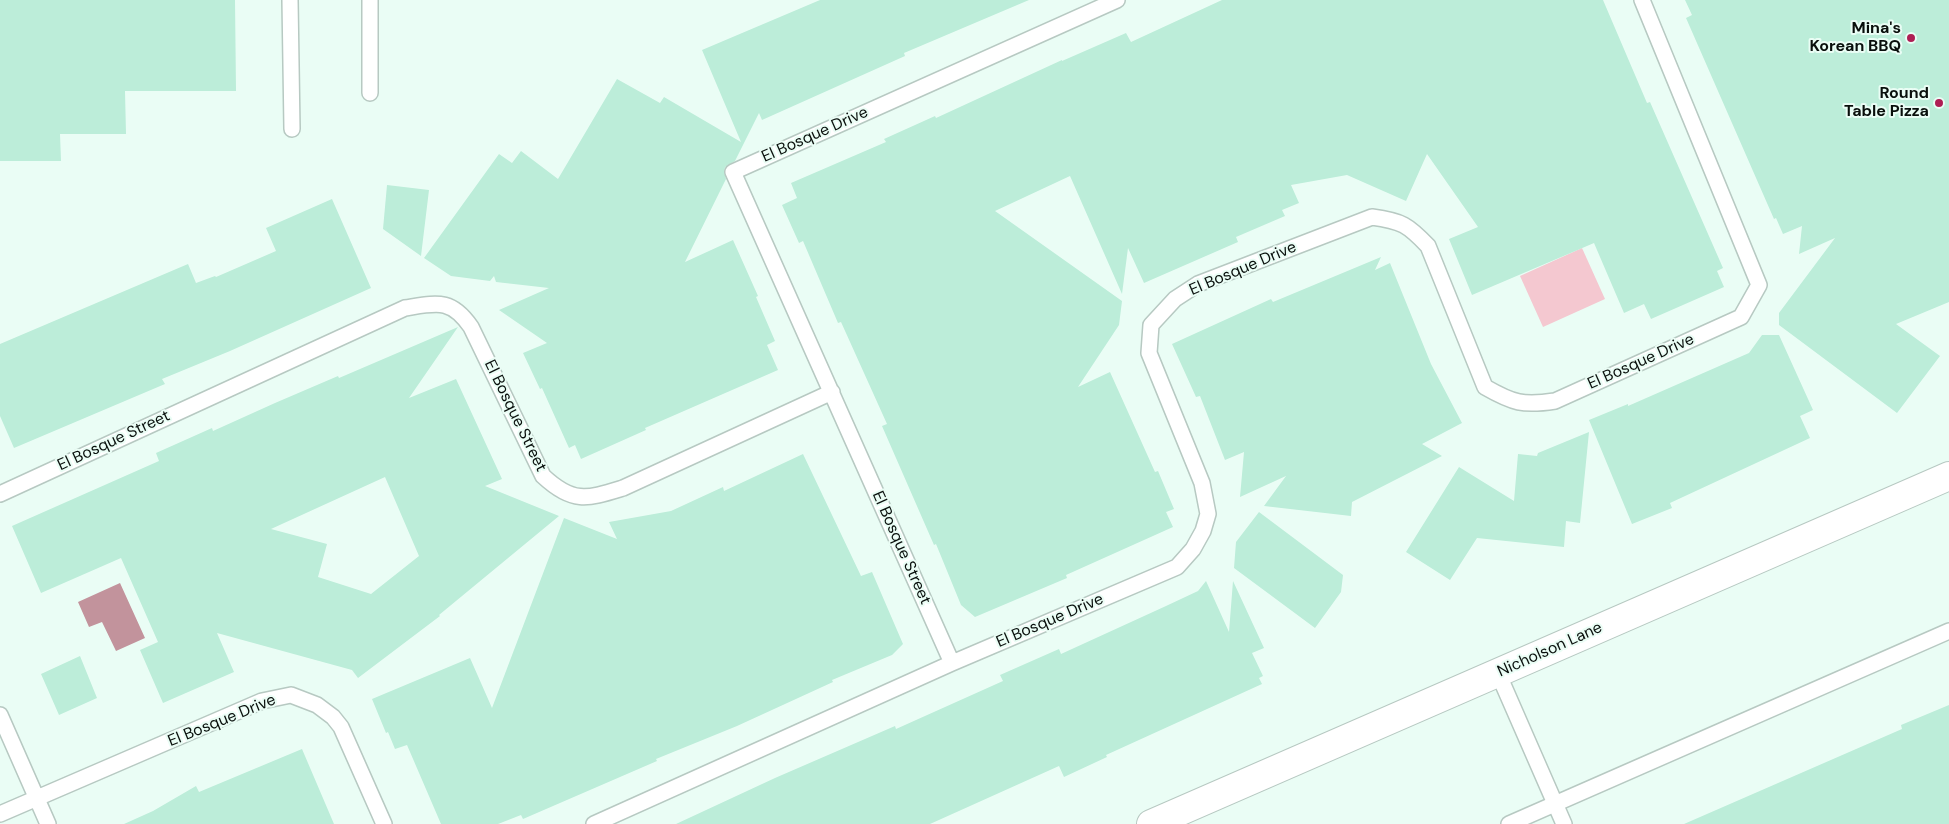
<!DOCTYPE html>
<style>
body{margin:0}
canvas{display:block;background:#eafdf5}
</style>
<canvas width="1949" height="824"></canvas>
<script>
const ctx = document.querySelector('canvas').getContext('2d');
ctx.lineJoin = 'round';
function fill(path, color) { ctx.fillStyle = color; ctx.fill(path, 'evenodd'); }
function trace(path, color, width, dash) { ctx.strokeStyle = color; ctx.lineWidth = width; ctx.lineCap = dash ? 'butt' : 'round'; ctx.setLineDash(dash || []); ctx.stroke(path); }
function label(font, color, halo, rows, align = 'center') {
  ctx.font = font + ' "DM Sans",sans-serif'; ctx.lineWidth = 4; ctx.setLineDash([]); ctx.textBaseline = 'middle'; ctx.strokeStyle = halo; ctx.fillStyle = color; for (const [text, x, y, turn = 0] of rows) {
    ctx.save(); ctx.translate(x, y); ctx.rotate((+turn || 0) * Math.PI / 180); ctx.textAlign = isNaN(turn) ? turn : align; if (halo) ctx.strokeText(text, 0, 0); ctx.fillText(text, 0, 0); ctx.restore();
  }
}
const green = new Path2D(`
 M1582 248 1605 299 1543 327 1520 276Z`);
const water = new Path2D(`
 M120 583 145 638 116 651 102 622 89 627 78 602Z`);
const building = new Path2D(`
 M0 0H235L236 91H125L126 134H60L61 161H0Z
 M820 0H1029L904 53 905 56 762 120 759 113 735 161 725 167 724 172 726 179 685 262 733 240 758 296 756 297 775 341 767 345 778 370 645 428 646 430 581 459 575 445 569 448 542 388 540 389 523 353 547 343 499 310 549 288 496 282 494 276 490 281 451 276 424 258 499 154 512 163 521 151 558 179 617 79 660 103 664 97 741 142 702 50Z
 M1222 0H1603L1647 103 1650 102 1723 268 1717 271 1724 287 1651 319 1644 304 1624 313 1594 243 1472 295 1449 239 1478 227 1427 154 1406 201 1347 175 1291 185 1299 203 1282 210 1285 216 1236 237 1238 242 1144 283 1128 248 1122 294 1070 176 995 211 1122 301 1119 325 1078 387 1110 372 1155 472 1158 471 1174 509 1166 512 1173 527 1066 575 1067 578 975 617 961 605 936 544 934 545 882 426 887 424 841 322 838 323 803 241 799 243 782 205 797 198 791 183 886 142 884 139 935 116 936 118 1062 60V61L1126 33 1131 42Z
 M1685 0H1949V302L1896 324 1940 356 1897 413 1779 325V313L1835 238 1799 254 1802 226 1783 234 1776 218 1774 219 1686 18 1692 15Z
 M387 185 429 190 421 256 383 229Z
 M332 199 371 288 230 351 162 379 165 384 14 448 0 416V344L188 264 196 283 215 276 216 277 276 251 266 228Z
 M1381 257 1375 270 1390 263 1431 364 1462 423 1422 444 1442 456 1352 502 1351 516 1264 506 1286 476 1240 497 1244 452 1225 460 1200 396 1196 397 1172 344 1271 299 1273 302Z
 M458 327 409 398 456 379 502 479 485 486 559 516 439 615 440 616 358 678 352 670 217 633 234 672 163 703 140 650 158 642 121 558 41 593 12 526 159 461 156 453 212 428 213 431 275 403 338 376 339 378ZM385 477 419 556 371 594 318 577 327 544 271 529Z
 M1762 335H1779L1813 410 1800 416 1810 438 1670 503 1672 508 1632 524 1589 420 1628 404V406L1749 353Z
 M1589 432 1580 523 1566 521 1564 547 1477 538 1450 580 1406 552 1459 467 1514 501 1518 454 1537 456 1538 453Z
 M803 454 861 576 872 572 903 644 892 655 832 680 833 682 737 726 656 759 657 761 523 819 521 815 498 824H441L407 745 395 749 388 732 386 733 372 699 470 658 492 708 564 518 617 539 609 522 671 511 723 487 724 491Z
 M1259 512 1343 575 1341 592 1315 628 1234 568 1236 542Z
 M1206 581 1229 632 1233 581 1264 648 1252 653 1263 676 1259 678 1262 684 1106 755 1107 757 1064 777 1059 766 930 824H676L775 778 895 726 896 729 1003 681 1000 675 1059 649 1061 654 1166 606 1198 591Z
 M80 656 97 698 59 715 41 674Z
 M1949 705V824H1684L1902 729 1901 725Z
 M302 749 334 824H124L153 811 196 786 199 792Z`);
const lane = new Path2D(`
 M290 0 292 129
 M370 0V93
 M0 494 405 308C437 303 451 298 471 327L543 476C573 504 587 499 623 488L832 392
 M952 663 733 172 1117 0
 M1498 673 1564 824
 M0 715 48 824
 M0 814 262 701 291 695 317 705 333 717 341 727 384 824
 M594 824 952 663 1177 567 1193 549 1203 531 1208 514 1202 483 1149 353 1151 325 1175 299 1198 284 1372 217C1402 221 1408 225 1428 246L1485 387C1513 403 1523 406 1555 401L1741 317 1759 285 1642 0
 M1509 824 1949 631`);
const street = new Path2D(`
 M1151 824 1949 476`);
const markers = [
 [1911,38,5,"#ae1e54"],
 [1939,103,5,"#ae1e54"]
];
const poiNames = [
 ["Mina's",1901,29],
 ["Korean BBQ",1901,47],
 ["Round",1929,94],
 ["Table Pizza",1929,112]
];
const streetNames = [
 ["El Bosque Drive",815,135,-24],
 ["El Bosque Drive",1243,269,-23],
 ["El Bosque Drive",1641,362,-24],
 ["El Bosque Street",515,416,64],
 ["El Bosque Street",114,441,-25],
 ["El Bosque Street",901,548,66],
 ["El Bosque Drive",1050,621,-23],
 ["Nicholson Lane",1550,650,-24],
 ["El Bosque Drive",222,721,-22]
];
fill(green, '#f4c8d0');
fill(water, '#c2939c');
fill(building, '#bcedd9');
trace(lane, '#b7c9c2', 18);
trace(street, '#b7c9c2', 30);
trace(lane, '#fff', 15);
trace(street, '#fff', 28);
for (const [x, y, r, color] of markers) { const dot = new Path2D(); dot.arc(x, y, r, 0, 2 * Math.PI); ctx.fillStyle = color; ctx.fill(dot); trace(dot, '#eafdf5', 2); }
label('bold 16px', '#090f0c', '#eafdf5', poiNames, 'right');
label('16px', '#090f0c', '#eafdf5', streetNames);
</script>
